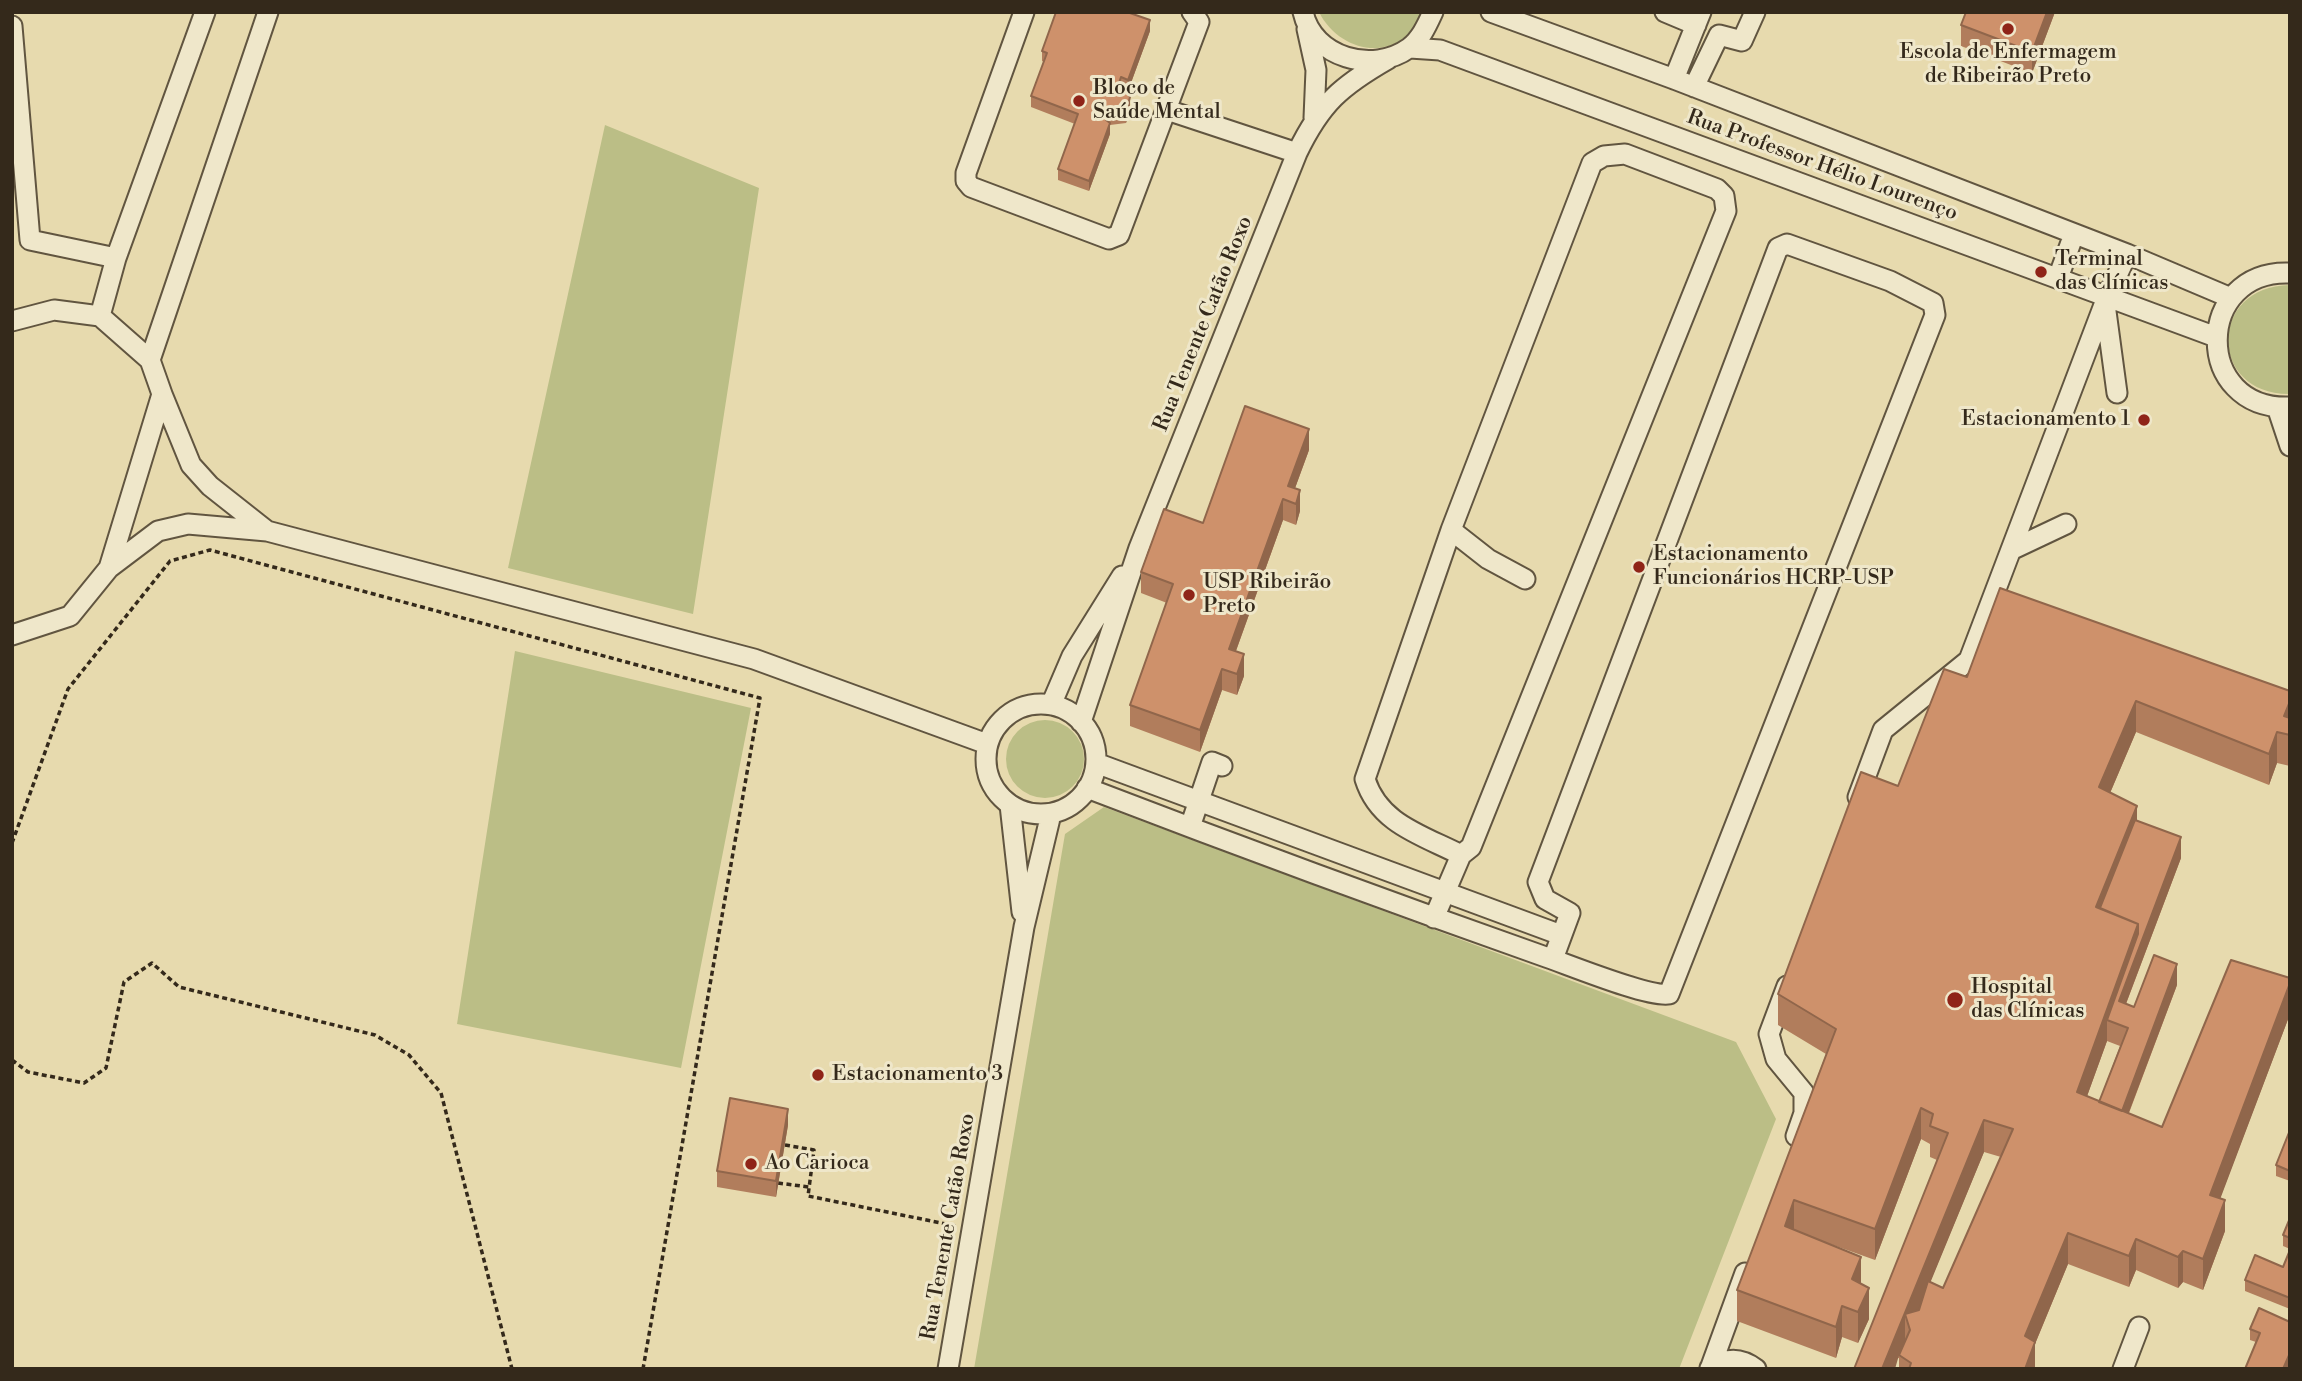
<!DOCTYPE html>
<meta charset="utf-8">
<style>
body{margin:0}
#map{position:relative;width:2302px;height:1381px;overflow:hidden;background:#e7daae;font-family:"Libre Bodoni",serif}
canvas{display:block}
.frame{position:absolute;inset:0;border:14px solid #34291b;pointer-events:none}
</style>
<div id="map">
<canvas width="2302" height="1381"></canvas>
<div class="frame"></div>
</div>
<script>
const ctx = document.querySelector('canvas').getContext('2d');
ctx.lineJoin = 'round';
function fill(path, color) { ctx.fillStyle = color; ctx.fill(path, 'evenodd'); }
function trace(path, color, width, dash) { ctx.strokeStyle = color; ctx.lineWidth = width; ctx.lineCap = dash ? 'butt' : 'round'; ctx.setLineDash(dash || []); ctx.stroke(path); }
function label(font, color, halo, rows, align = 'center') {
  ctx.font = font + ' "Libre Bodoni",serif'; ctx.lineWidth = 6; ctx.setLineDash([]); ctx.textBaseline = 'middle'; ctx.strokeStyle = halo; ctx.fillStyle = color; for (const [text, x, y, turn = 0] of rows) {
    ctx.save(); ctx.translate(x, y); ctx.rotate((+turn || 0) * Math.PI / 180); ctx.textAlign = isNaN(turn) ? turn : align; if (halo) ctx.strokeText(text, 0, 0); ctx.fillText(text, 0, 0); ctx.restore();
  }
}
const green = new Path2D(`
 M1319 12H1422C1403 64 1341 56 1319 12Z
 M605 125 759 188 693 614 508 568Z
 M2290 285V394C2208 395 2207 286 2290 285Z
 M515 651 751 708 681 1068 457 1024Z
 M1006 759a39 39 0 1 1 78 0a39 39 0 1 1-78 0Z
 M1104 807 1736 1042 1776 1119 1679 1369H974L1065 834Z`);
const path = new Path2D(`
 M12 843 68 689 170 561 210 550 760 698 643 1369
 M12 1060 28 1072 84 1083 106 1068 124 982 152 963 179 987 375 1035 409 1055 441 1093 512 1369
 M785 1145 814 1150 808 1196 956 1226
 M778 1183 809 1187`);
const minor = new Path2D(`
 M1024 12 966 173V181L971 187 1109 239 1119 235 1199 22 1192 12
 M1303 12C1313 58 1373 74 1409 48 1421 39 1427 25 1433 12
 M1491 12 1674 79 2127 254 2231 298
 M1665 12 1696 25
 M12 26 30 240 116 258
 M1307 29 1316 70 1314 118
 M1410 48 1440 50 2216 337
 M1674 79 1701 12
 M1694 87 1719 35 1742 41 1755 12
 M1167 110 1297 153
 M2290 273C2194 269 2192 411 2290 407
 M2058 278 2074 234
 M2105 304 2117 393
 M100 316 116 258 205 12
 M12 321 54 310 100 316 150 360 162 394 109 568 70 616 12 635
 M150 360 268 12
 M2277 407 2290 446
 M1451 530 1488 559 1525 579
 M267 531 754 659 987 744
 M2011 550 2066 524
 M109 568 158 531 188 524 267 531 210 486 191 465 162 394
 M986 759a55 55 0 1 1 110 0a55 55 0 1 1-110 0Z
 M1051 705 1072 656 1122 576
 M1081 722 1139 548 1297 153C1321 103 1341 86 1388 59
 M1096 763 1561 935
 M1087 788C1238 846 1390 902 1543 956 1567 964 1649 998 1669 994L1935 315 1933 303 1890 281 1787 244 1778 248 1538 882 1545 899 1570 913 1553 959
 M1858 797 1883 730 1969 660 2107 297 2127 254
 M1010 805 1022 912
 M1190 827 1212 762 1222 766
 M1434 918 1461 855 1471 847 1726 211 1724 196 1717 189 1625 154 1604 156 1592 163 1451 530 1365 779C1379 824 1422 835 1461 855
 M1787 986 1769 1034 1776 1059 1804 1093V1113L1796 1136
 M1710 1368C1727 1358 1740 1357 1756 1369
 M948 1369 1024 927 1051 814
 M1710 1369 1745 1273
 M2123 1369 2139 1327`);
const wall = new Path2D(`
 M2055 12 2032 73 1961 46V25Z
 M1150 31 1128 91 1123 89 1130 108 1126 123 1110 125V134L1089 191 1058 180V169L1075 124 1031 107V96L1044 62 1042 61V51Z
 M1309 450 1295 488 1300 511 1296 525 1283 520 1236 651 1244 676 1237 695 1222 690 1200 752 1130 726V705L1167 603 1141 593V572L1203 523Z
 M1967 677 2290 691V766L2277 763 2269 785 2136 732 2110 793 2137 820 2181 858 2126 1004 2134 1007 2177 985 2129 1113 2162 1127 2290 978V1014L2220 1198 2225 1231 2203 1290 2183 1282 2178 1288 2136 1270 2129 1287 2068 1264 2035 1344V1369H1899V1358L1854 1369 1937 1160 1930 1157V1144L1921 1139 1875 1260 1819 1240 1861 1284 1869 1319 1858 1343 1842 1337 1836 1358 1737 1321V1290L1826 1054 1778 1025V994L1898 786ZM2107 1041 2120 1046 2099 1102 2087 1096ZM1984 1152 2001 1157 1943 1288 1930 1282Z
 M788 1125 776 1197 717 1187V1171Z
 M2290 1130V1181L2276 1176V1165Z
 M2290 1218V1249L2283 1246V1235Z
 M2290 1250V1309L2245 1291V1280L2283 1267Z
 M2290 1322V1364L2288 1369H2245L2256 1342 2250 1340V1329Z`);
const shadedWall = new Path2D(`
 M2047 12H2055L2032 73V52Z
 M1150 20V31L1128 91V80Z
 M1130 97V108L1126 123V112Z
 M1110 123V134L1089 191V181Z
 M1309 429V450L1290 502 1288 486Z
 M1300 490V511L1296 525V504Z
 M1283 499V520L1229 670V649Z
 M1244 654V676L1237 695V674Z
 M1222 669V690L1200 752V730Z
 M2136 701V732L2099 819V787Z
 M2290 701V732L2284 716Z
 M2277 732V763L2269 785V754Z
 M2137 806V837L2104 920 2096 907Z
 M2181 837V858L2119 1022 2107 1020V1041L2077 1124V1092L2138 924Z
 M2177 964V985L2121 1133V1111Z
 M2290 983V1014L2210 1226V1195Z
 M1921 1108V1139L1875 1260V1229Z
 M788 1109V1125L776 1197V1181Z
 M1984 1120V1152L1910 1332 1905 1314V1343L1899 1355 1895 1369H1882Z
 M1794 1200V1231L1785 1226Z
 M2225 1200V1231L2203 1290V1259Z
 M2068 1233V1264L2035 1344V1369H2025V1336Z
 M2136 1239V1270L2129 1287V1256Z
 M2183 1251V1282L2178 1288V1257Z
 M1861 1257V1288L1852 1310V1279Z
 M1869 1288V1319L1858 1343V1312Z
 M1842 1306V1337L1836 1358V1327Z
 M2290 1353V1364L2288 1369H2283Z`);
const building = new Path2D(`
 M1056 12H1127L1150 20 1128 80 1121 77 1119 83 1130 97 1126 112 1108 114 1106 120 1110 123 1089 181 1058 169 1078 114 1031 96 1047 53 1042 51Z
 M1966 12H2047L2032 52 1961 25Z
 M1245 406 1309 429 1288 486 1300 490 1296 504 1283 499 1229 649 1244 654 1237 674 1222 669 1200 730 1130 705 1173 584 1141 572 1164 509 1203 523Z
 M2000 588 2290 691V701L2284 716 2290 718V735L2277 732 2269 754 2136 701 2099 787 2137 806 2096 907 2138 924 2077 1092 2162 1127 2231 960 2290 978V983L2210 1195 2225 1200 2203 1259 2183 1251 2178 1257 2136 1239 2129 1256 2068 1233 2025 1336 2035 1342 2025 1369H1909L1911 1363 1899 1355 1910 1330 1905 1314 1919 1310 1928 1281 1943 1288 2013 1129 1984 1120 1882 1369H1854L1948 1133 1930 1126 1933 1114 1921 1108 1875 1229 1794 1200 1785 1226 1861 1257 1852 1279 1869 1288 1858 1312 1842 1306 1836 1327 1737 1290 1836 1029 1778 994 1861 772 1898 786 1944 669 1967 677Z
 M2135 820 2181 837 2119 1001 2134 1007 2154 955 2177 964 2122 1111 2099 1102 2128 1028 2107 1020 2138 934V924L2100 908Z
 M730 1098 788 1109 776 1181 717 1171Z
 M2290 1130V1171L2276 1165Z
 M2290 1218V1238L2283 1235Z
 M2290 1250V1298L2245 1280 2255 1255 2283 1267Z
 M2259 1308 2290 1322V1353L2283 1369H2245L2260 1333 2250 1329Z`);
const markers = [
 [2008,29,7,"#8f2418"],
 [1079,101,7,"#8f2418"],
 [2041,272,7,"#8f2418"],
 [2144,420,7,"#8f2418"],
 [1639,567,7,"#8f2418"],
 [1189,595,7,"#8f2418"],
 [1955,1000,9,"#8f2418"],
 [818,1075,7,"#8f2418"],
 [751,1164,7,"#8f2418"]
];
const poiNames = [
 ["Escola de Enfermagem",2008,53,"center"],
 ["de Ribeirão Preto",2008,77,"center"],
 ["Bloco de",1093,89],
 ["Saúde Mental",1093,113],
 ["Terminal",2055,260],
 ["das Clínicas",2055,284],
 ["Estacionamento 1",2130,420,"right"],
 ["Estacionamento",1653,555],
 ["Funcionários HCRP-USP",1653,579],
 ["USP Ribeirão",1203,583],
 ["Preto",1203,607],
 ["Hospital",1971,988],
 ["das Clínicas",1971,1012],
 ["Estacionamento 3",832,1075],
 ["Ao Carioca",765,1164]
];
const streetNames = [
 ["Rua Professor Hélio Lourenço",1822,166,20],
 ["Rua Tenente Catão Roxo",1204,324,-68],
 ["Rua Tenente Catão Roxo",949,1227,-80]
];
fill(green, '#bbbe86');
trace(minor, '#615540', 23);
trace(path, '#34291b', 3.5, [5, 3.5]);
trace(minor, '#efe7ca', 19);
fill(wall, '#b17d5c');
fill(shadedWall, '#90664b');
fill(building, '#ce916b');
trace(building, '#90664b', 2);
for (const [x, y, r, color] of markers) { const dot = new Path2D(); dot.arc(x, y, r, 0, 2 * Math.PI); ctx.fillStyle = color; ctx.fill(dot); trace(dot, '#efe7ca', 2.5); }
label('21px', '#34291b', '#efe7ca', poiNames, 'left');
label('21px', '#34291b', '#efe7ca', streetNames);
</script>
